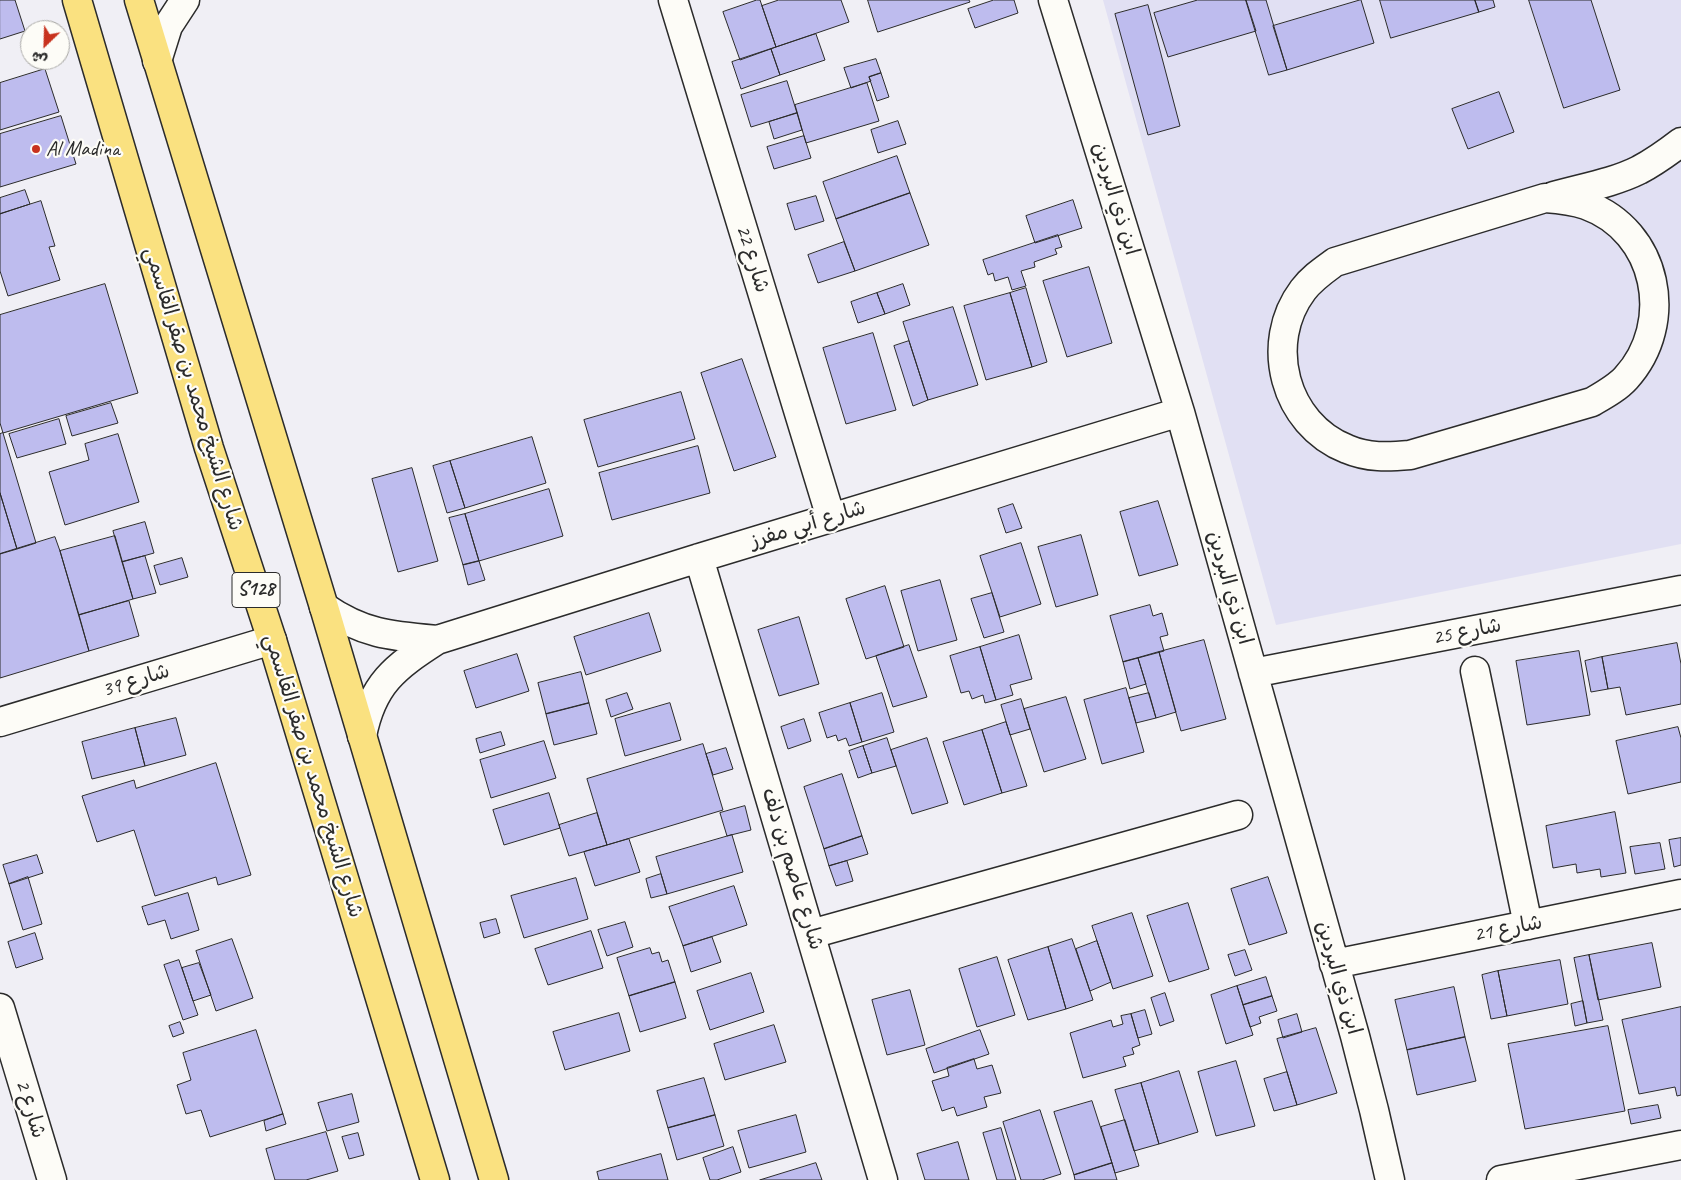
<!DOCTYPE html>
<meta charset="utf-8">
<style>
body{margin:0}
#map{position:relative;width:1681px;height:1180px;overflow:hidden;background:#f0eff5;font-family:Caveat,"Playpen Sans Arabic",sans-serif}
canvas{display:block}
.north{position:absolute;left:20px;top:20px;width:50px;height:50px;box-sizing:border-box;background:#fdfcf7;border:1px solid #a9a8a5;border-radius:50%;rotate:204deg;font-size:14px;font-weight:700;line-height:20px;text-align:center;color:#2b2b2b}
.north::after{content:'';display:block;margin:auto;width:18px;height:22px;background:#c8321e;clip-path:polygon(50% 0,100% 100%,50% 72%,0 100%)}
</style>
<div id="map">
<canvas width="1681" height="1180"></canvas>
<div class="north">ش</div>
</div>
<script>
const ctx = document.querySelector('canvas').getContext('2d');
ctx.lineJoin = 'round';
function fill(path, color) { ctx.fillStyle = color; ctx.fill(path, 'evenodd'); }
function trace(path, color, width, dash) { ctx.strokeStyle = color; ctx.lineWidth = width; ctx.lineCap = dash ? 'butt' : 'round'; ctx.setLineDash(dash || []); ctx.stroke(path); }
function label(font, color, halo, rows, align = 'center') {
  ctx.font = font + ' Caveat,"Playpen Sans Arabic",sans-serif'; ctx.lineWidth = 4.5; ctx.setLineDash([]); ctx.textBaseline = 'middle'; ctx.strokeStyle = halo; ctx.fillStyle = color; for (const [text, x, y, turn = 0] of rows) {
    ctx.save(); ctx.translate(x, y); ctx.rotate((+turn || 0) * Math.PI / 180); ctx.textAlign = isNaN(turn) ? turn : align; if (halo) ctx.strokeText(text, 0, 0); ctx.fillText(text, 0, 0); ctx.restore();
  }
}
const built = new Path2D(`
 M1103 0H1681V544L1276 625Z`);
const building = new Path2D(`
 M0 0H15L25 31 0 39Z
 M757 0H760L776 47 740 60 723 12Z
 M779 0H841L849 22 776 47 762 6Z
 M868 0H969L970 2 878 32Z
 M994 0H1014L1018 13 975 28 968 9Z
 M1198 0H1246L1256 31 1168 57 1154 13Z
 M1246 0H1266L1287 70 1269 75Z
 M1361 0 1374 43 1287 70 1273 26Z
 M1380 0H1475L1479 12 1391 38Z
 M1475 0H1493L1495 7 1479 12Z
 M1529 0H1591L1620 90 1564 108Z
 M1148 5 1180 126 1148 135 1115 14Z
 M816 34 825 60 780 75 771 49Z
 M771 49 780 75 741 89 732 62Z
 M876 59 881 73 869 77 871 81 851 88 844 68Z
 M45 69 59 112 0 130V83Z
 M881 73 889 97 877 101 869 77Z
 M787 81 797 113 751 127 741 95Z
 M867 83 879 121 806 143 795 105Z
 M1499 92 1514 132 1468 149 1452 109Z
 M797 113 802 130 774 139 769 122Z
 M61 116 76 164 0 187V134Z
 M898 121 906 144 878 153 871 130Z
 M804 136 811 158 774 169 767 147Z
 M897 156 910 193 836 219 823 182Z
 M25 190 30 204 0 214V198Z
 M910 193 929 245 855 271 836 219Z
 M816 196 824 221 795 230 787 204Z
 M1073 200 1082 228 1035 243 1026 216Z
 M41 201 55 246 49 247 60 280 8 296 0 271V214Z
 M1058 235 1062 247 1055 249 1057 254 1034 262 1035 267 1021 271 1026 286 1012 290 1008 277 995 281 993 273 988 275 983 260Z
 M844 242 855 271 818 283 808 255Z
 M1089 267 1112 343 1067 357 1043 281Z
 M105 284 138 393 3 433 0 423V315Z
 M903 284 910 305 885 314 877 293Z
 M1026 288 1047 362 1032 367 1010 293Z
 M877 293 885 314 858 323 851 302Z
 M1010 293 1032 367 986 380 964 306Z
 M953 307 978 385 928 400 903 322Z
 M873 333 896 410 846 424 823 348Z
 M909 341 928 400 913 406 894 346Z
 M742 359 776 457 734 471 701 373Z
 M681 392 695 439 598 467 584 420Z
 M111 403 118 423 72 436 66 416Z
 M59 419 66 444 17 458 9 434Z
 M3 433 36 543 17 549 0 493V434Z
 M118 434 139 502 65 525 49 472 89 460 85 444Z
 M532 437 546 483 465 508 450 461Z
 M698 446 710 493 612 520 599 473Z
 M450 461 465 508 447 513 433 466Z
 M412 468 438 561 398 572 372 479Z
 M549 489 563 536 479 561 465 514Z
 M0 493 17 549 0 554Z
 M1158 501 1178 565 1139 576 1120 512Z
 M1013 504 1022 528 1006 533 998 509Z
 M465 514 479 561 463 565 449 518Z
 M145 522 154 553 122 562 113 531Z
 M1081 535 1098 595 1056 607 1038 547Z
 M115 536 133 599 79 615 60 551Z
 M55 537 60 551 89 651 0 678V554Z
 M1021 543 1041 604 1000 617 980 556Z
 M145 556 156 593 133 599 122 562Z
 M182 558 188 577 160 585 154 566Z
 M479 561 485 580 468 585 463 565Z
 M940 580 957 640 918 651 901 591Z
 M885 586 904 647 866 659 846 599Z
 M992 593 1004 632 984 638 971 599Z
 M129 601 139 636 89 651 79 615Z
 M1150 605 1153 616 1162 613 1168 635 1160 637 1164 651 1123 662 1110 616Z
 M649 613 661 651 586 675 574 637Z
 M799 617 819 684 779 696 758 630Z
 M1019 635 1032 679 1010 685 1013 695 996 700 980 647Z
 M1204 640 1226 719 1181 731 1159 652Z
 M1677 643 1681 664V704L1626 715 1620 687 1608 689 1602 657Z
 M909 645 927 697 893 707 876 656Z
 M980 647 996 700 985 703 983 695 972 699 969 691 961 693 950 656Z
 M1579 651 1590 715 1527 725 1516 661Z
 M1159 652 1176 712 1156 718 1138 658Z
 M517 654 529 691 476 708 464 671Z
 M1602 657 1608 689 1591 692 1585 661Z
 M1138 658 1146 684 1130 689 1123 662Z
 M581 672 589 703 546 714 538 683Z
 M1126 688 1144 752 1102 764 1084 700Z
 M627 693 633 709 611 717 606 700Z
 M882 693 894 732 862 742 850 703Z
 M1149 693 1156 718 1136 723 1129 698Z
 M1066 697 1086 759 1044 772 1024 709Z
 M1021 699 1030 729 1010 735 1001 705Z
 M589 703 597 734 554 745 546 714Z
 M670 703 681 740 625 756 615 719Z
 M850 703 862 742 849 746 846 738 838 741 836 735 827 738 819 713Z
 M176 718 186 755 145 766 135 728Z
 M804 719 811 741 788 749 781 727Z
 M1006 722 1027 786 1002 793 982 730Z
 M1678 727 1681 738V782L1628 794 1616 741Z
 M135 728 145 766 92 779 82 742Z
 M982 730 1002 793 964 805 943 742Z
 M501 732 505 745 480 753 476 739Z
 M887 738 896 766 872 773 863 746Z
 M927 738 948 803 912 814 891 750Z
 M544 741 556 778 491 798 480 760Z
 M703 744 723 810 607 845 587 779Z
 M863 746 872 773 858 778 849 751Z
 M726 748 733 769 713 775 706 754Z
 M216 763 251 875 218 885 216 877 155 896 134 830 97 842 82 796 134 780 136 788Z
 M842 774 862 836 824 849 804 787Z
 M549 793 560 828 504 845 493 810Z
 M745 806 751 830 727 836 720 813Z
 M1615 812 1626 873 1601 877 1600 869 1577 873 1576 864 1553 868 1546 826Z
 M597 813 607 845 569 856 559 825Z
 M732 835 743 872 667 894 656 857Z
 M862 836 868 854 829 866 824 849Z
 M1681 838V865L1674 867 1669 840Z
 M629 839 640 872 595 886 584 852Z
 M1660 843 1665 869 1635 874 1630 847Z
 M37 855 43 873 9 884 3 865Z
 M847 861 853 881 836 886 829 866Z
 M661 874 667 894 651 898 646 879Z
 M28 877 42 924 23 930 9 884Z
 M1268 877 1287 933 1249 945 1231 889Z
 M576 878 588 919 524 938 511 896Z
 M734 886 747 925 683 946 669 907Z
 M188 893 199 930 171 939 165 920 148 925 142 907Z
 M1188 903 1209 969 1169 982 1147 916Z
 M1132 913 1153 976 1113 989 1092 926Z
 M496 919 500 933 484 938 480 923Z
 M625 922 633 947 607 956 598 930Z
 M591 931 603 968 548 985 535 949Z
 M35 933 43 959 16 968 8 942Z
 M712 937 721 962 691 972 683 946Z
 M232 939 253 998 216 1011 196 951Z
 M1072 939 1093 1000 1066 1009 1048 947Z
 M1097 941 1111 982 1090 991 1076 949Z
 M1652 943 1661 987 1598 1000 1589 955Z
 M1048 947 1066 1009 1028 1020 1008 960Z
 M650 948 652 954 659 952 662 962 668 960 675 982 629 996 617 958Z
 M1245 950 1252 970 1235 976 1228 955Z
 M1589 955 1603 1020 1587 1023 1574 958Z
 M997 957 1015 1015 977 1027 959 969Z
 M179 960 198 1015 183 1020 164 965Z
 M1560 960 1568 1004 1507 1016 1498 971Z
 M199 963 211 995 193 1001 182 968Z
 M1498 971 1507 1016 1491 1019 1482 975Z
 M751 973 764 1012 710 1030 697 991Z
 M1266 977 1272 996 1243 1005 1237 986Z
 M675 982 686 1018 640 1032 629 996Z
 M1237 986 1253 1035 1226 1044 1211 995Z
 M1454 987 1465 1037 1407 1050 1395 1000Z
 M910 990 925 1045 887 1055 872 1000Z
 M1165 993 1174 1021 1160 1026 1151 998Z
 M1272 996 1277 1011 1259 1017 1261 1023 1250 1027 1243 1005Z
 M1583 1001 1587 1023 1575 1026 1571 1004Z
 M1681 1007V1095L1677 1096 1675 1087 1639 1094 1622 1020Z
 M1145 1010 1152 1034 1138 1038 1131 1014Z
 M619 1013 630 1051 565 1070 553 1032Z
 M1131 1014 1140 1045 1132 1048 1134 1054 1123 1057 1126 1066 1083 1078 1070 1033 1111 1020 1113 1027 1123 1024 1121 1016Z
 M1297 1014 1302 1032 1283 1038 1278 1020Z
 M180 1022 184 1033 173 1037 169 1026Z
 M774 1025 786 1062 725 1080 714 1044Z
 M1608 1026 1625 1111 1525 1129 1508 1044Z
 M1316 1028 1337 1093 1297 1105 1277 1039Z
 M256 1030 283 1114 210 1137 201 1110 186 1114 177 1085 191 1080 183 1053Z
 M980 1030 989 1054 934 1073 926 1049Z
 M1465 1037 1476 1081 1417 1095 1407 1050Z
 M974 1059 977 1069 992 1065 1001 1093 984 1097 987 1107 957 1116 954 1107 942 1111 932 1081 949 1076 947 1068Z
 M1236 1061 1255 1126 1216 1136 1198 1072Z
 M1179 1071 1198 1132 1159 1144 1141 1083Z
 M1287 1072 1297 1105 1274 1111 1264 1079Z
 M704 1078 715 1115 668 1128 657 1091Z
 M1141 1083 1159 1144 1134 1151 1115 1090Z
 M352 1094 359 1122 327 1131 318 1103Z
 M1092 1101 1112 1163 1074 1175 1054 1112Z
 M1658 1105 1661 1118 1631 1124 1628 1110Z
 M1040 1110 1061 1174 1042 1180H1021L1003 1122Z
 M283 1114 286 1124 266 1131 264 1121Z
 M715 1115 724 1146 677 1160 668 1128Z
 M796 1115 806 1152 749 1168 738 1131Z
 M1125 1120 1139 1166 1115 1173 1101 1127Z
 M1001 1128 1016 1180H997L983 1133Z
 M326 1132 338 1171 306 1180H275L266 1149Z
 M358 1133 364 1155 349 1159 342 1137Z
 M958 1142 969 1180H925L917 1154Z
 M733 1147 741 1172 717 1180H710L703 1158Z
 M661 1154 668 1180H599L597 1172Z
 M816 1163 822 1180H760Z
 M1112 1163 1117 1180H1075L1074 1175Z`);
const minor = new Path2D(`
 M673 0 831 518
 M1053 0 1180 412 1355 1036 1374 1110 1390 1180
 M157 61 168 26 185 0
 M1554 196C1582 188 1613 183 1639 170 1654 162 1668 152 1681 142
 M1545 198C1559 199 1572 200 1586 205 1658 231 1676 323 1626 378 1617 388 1604 395 1592 402L1410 455C1388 457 1368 458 1347 449 1284 424 1263 343 1303 290 1312 278 1324 270 1335 262Z
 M699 558 883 1180
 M324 607C363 634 391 636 437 640
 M1475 671 1528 925
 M1253 673 1681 590
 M0 722 272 640
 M362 736C372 684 395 667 437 640L699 558 1180 412
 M811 934 1238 815
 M1334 964 1681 894
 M0 1008 52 1180
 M1501 1180 1681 1145`);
const major = new Path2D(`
 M77 0 209 448 272 640 435 1180
 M139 0 324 607 494 1180`);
const markers = [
 [36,149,5,"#c8321e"]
];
const shields = [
 [256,590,48]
];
const shieldNames = [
 ["S128",256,590]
];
const poiNames = [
 ["Al Madina",46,149]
];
const streetNames = [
 ["ابن ذي البردين",1115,199,73],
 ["شارع 22",752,259,73],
 ["شارع الشيخ محمد بن صقر القاسمي",193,389,73],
 ["شارع أبي مفرز",808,525,-17],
 ["ابن ذي البردين",1229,588,74],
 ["شارع 25",1467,632,-11],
 ["شارع 39",136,681,-17],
 ["شارع الشيخ محمد بن صقر القاسمي",313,776,73],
 ["شارع عاصم بن دلف",792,869,73],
 ["شارع 21",1508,929,-11],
 ["ابن ذي البردين",1338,978,74],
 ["شارع 2",30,1109,73]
];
fill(built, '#e1e0f3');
fill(building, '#bebcee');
trace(building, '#2b2b2b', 1);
trace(minor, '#2b2b2b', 31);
trace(major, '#2b2b2b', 31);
trace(minor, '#fdfcf7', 28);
trace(major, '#fae180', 28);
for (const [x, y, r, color] of markers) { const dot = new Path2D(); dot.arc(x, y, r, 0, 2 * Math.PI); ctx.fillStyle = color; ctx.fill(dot); trace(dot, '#fdfcf7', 2); }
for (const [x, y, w] of shields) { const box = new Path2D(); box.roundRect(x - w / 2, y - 17.5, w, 35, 4); ctx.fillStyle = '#fdfcf7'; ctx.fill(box); trace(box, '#2b2b2b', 1); }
label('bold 20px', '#2b2b2b', null, shieldNames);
label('21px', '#2b2b2b', '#fdfcf7', poiNames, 'left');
label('21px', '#2b2b2b', '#fdfcf7', streetNames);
</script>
